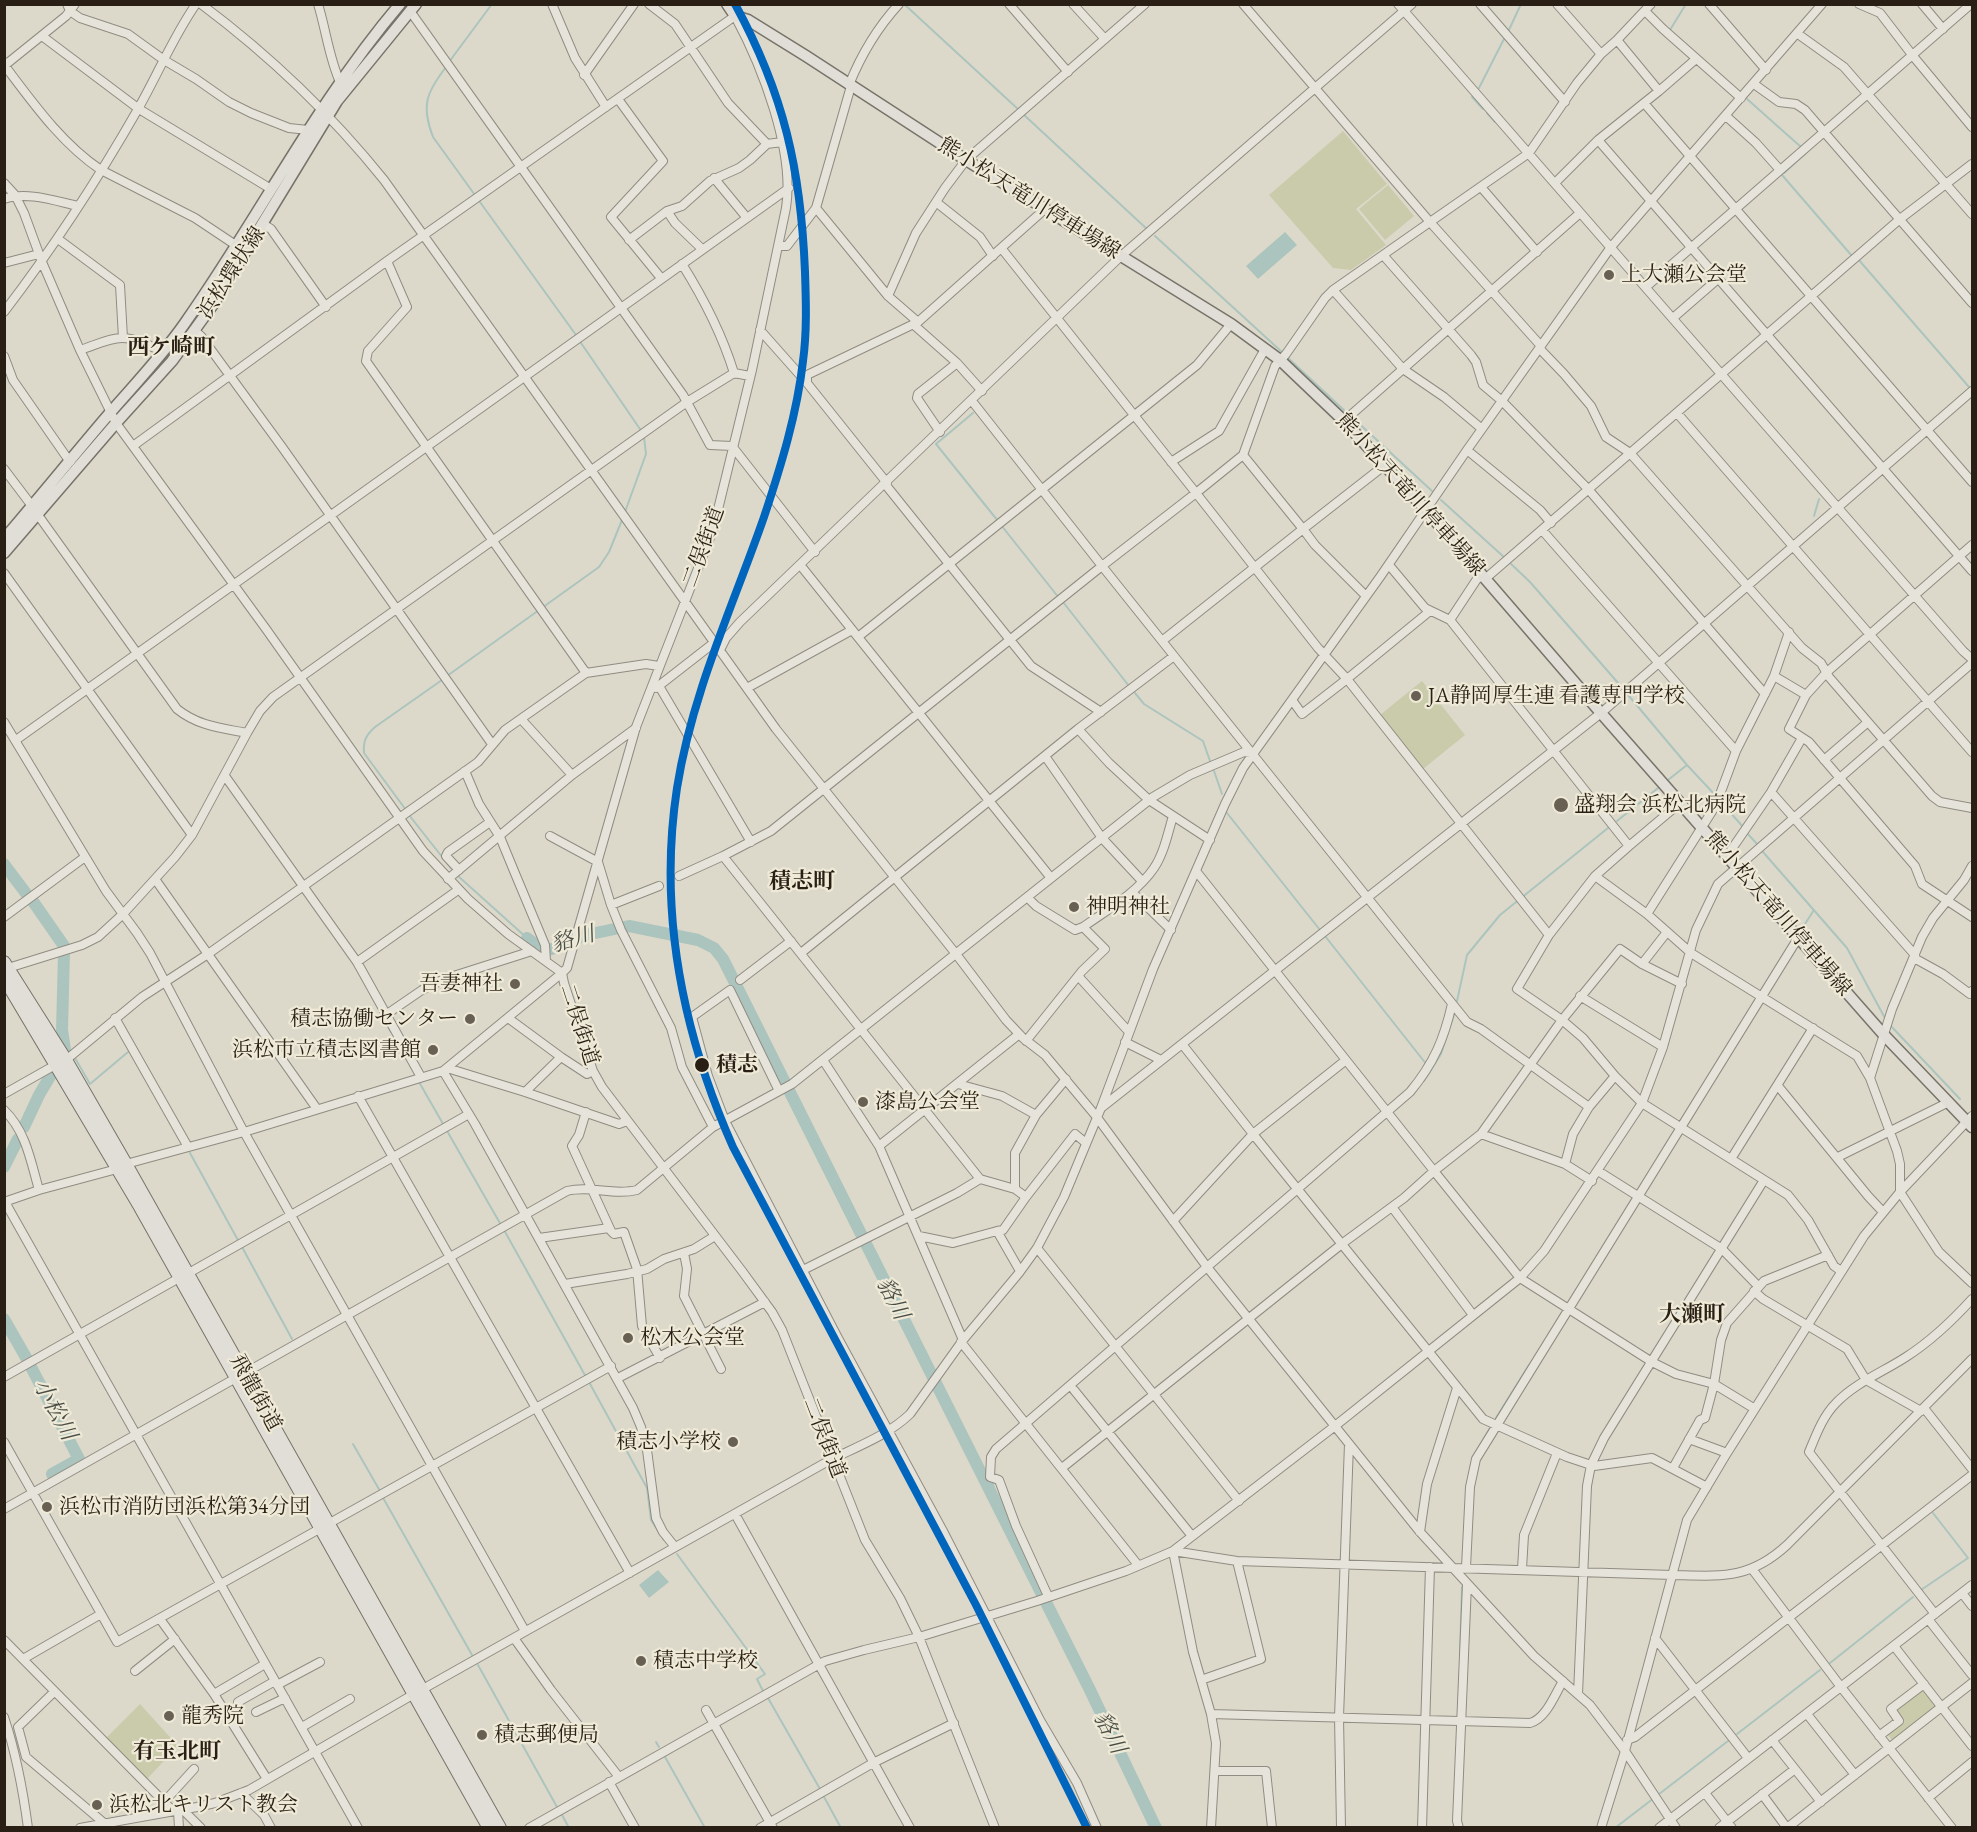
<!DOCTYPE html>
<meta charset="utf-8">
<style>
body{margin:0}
#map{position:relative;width:1977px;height:1832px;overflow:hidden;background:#ddd9ca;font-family:"EB Garamond",serif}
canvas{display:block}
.frame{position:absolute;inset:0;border:6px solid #2a1f14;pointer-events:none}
</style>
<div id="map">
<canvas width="1977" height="1832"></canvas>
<div class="frame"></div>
</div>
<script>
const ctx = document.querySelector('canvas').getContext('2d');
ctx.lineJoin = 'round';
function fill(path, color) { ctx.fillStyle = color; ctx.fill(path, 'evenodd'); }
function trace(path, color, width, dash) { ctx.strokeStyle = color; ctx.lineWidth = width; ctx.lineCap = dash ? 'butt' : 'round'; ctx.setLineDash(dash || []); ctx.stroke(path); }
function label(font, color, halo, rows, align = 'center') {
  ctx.font = font + ' "EB Garamond","Noto Serif JP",serif'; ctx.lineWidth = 4.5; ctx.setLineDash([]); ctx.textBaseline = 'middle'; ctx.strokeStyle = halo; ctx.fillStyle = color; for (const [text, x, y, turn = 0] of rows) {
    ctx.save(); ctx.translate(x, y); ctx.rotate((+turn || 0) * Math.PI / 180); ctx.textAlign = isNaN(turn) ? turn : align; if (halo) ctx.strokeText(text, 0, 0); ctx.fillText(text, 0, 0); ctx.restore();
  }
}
const green = new Path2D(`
 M1343 131 1387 184 1356 209 1386 245 1351 270 1333 268 1269 195Z
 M1388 185 1414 216 1385 240 1359 209Z
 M1422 681 1465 735 1423 769 1380 715Z
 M1922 1688 1936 1706 1892 1740 1888 1735 1903 1723 1895 1710Z
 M140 1704 178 1746 146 1780 105 1739Z`);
const water = new Path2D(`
 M1285 232 1297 245 1258 279 1246 266Z
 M658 1570 669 1582 649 1598 639 1585Z`);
const stream = new Path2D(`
 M904 4 1019 110
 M1670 30 1686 4
 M1508 32 1521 4
 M449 62 492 4
 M446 67C426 93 421 106 433 137L576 335
 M1479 88 1505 37
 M1472 97 1483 109
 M1747 99 1801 147
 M1487 113 1495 122
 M1023 114 1148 230
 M1784 173 1807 152
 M1782 175 1852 256
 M1155 236 1283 353
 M1858 259 1969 387
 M579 340 642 432
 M1287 357 1346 412
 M973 413 936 444 998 521
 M1352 417 1432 491
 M1441 500 1505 558
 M625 512 646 454 644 437
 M1814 516 1819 499
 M1001 525 1059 598
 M1509 562 1530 582 1619 684
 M1063 602 1129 686
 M447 676 599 567 609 552 622 520
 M1135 693 1144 704 1203 741 1210 761
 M1629 696 1687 765 1717 797
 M1214 771 1222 794
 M1668 780 1687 765
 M1720 801 1744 828
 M406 810 364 753C363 741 366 735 375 727L442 680
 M1227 813 1320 930
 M409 815 454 872
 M1617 821 1658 788
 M1747 833 1757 844
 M1763 852 1847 948 1886 1020
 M458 876 527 938
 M1801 930 1814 910
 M1325 936 1427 1065
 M1457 1001 1467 955 1500 915 1608 828
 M384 1019 391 1032
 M1889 1024 1960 1099
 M72 1059 75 1058 90 1084 128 1052
 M1424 1081 1441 1054 1454 1015
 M419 1082 501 1225
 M190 1153 239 1242
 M504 1230 586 1377
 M242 1247 292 1339
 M589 1382 647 1488 651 1520 664 1540
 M1496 1418 1529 1365
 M353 1444 380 1491
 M1472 1459 1490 1428
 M993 1480 994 1500
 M382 1496 472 1655
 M677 1554 765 1674 757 1679 763 1691
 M1921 1590 1968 1558 1933 1513
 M1460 1653 1462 1587
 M1830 1663 1913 1597
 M478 1665 557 1807
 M768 1698 820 1789
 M1737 1734 1820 1670
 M656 1742 659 1747
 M665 1757 705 1828
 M823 1795 841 1828
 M561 1813 569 1828
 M1615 1828 1728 1741`);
const river = new Path2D(`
 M4 864 28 896
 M32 900 64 946
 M527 938 543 950 552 949 586 935 629 926 698 940 714 948 723 959 1089 1688 1156 1828
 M64 953 62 1030 65 1050
 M24 1127 39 1095 52 1073
 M4 1167 18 1139
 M4 1319 28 1361
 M30 1365 79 1459 52 1474`);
const minor = new Path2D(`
 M67 4 70 11 80 18 128 34 164 60 196 79 229 102 251 113 289 128 308 130
 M201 4C269 55 331 114 384 180L776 729 956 954 1006 1020 1023 1038 1045 1055 1096 1116 1207 1267 1420 1532 1534 1656 1590 1705 1625 1751 1676 1828
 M318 4C326 30 329 58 340 82
 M552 4 575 58 606 107
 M649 4 675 24 728 103 767 144
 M1009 4 1068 72
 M1073 4 1105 39
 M1398 4 1963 651 1972 659
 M1480 4 1565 102
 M1557 4 1601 54 1617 40 1659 91 1644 103 1972 482
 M1709 4 1766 70
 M1859 4 1880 13 1913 56 1972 127
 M1922 4 1943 29
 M410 11 683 395 710 445 732 446 815 552
 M1645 11 1663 29 1741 98
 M1798 34 1844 67 1972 214
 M42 36 139 109 271 189
 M1617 40 1651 4
 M4 62 5 66C33 103 62 144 101 170L195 218 237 246
 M4 66 66 16 75 4
 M584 75 634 4
 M1754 84 1779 102 1796 104 1805 110 1972 303
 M849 85C861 55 877 28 899 4
 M851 86 816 208 888 296 918 322 807 375V383L887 483
 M1659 91 1696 59
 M618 99 663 161 611 217 661 278
 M1726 116 1756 143 1780 170
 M1598 140 1972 571
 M714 178 747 218
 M4 183 15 195 24 213 42 262 80 350 116 423 266 629 423 851 468 899 508 934 562 973 443 1071 244 1132 126 1164 117 1169 39 1190 4 1202
 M1555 183 1598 140 1644 103
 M1481 187 1537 252
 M4 199C27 191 55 201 78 206
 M936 202 980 237 993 256
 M667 211 675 223 702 249
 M263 224 271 229 326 307
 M58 239 120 285 123 338
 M629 240 667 211 682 206 710 181 739 168 750 160 767 144 782 142
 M778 246H787L816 208
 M1002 249 1196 493 1243 455 1275 366 1286 354 1325 298 1333 290 1430 222 1243 4
 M1383 255 1471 355 1476 362 1483 385 1502 401 1588 489 1765 694
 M387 261 407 307 368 351 366 361 586 673
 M4 263 39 254
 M682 264C704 299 722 334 734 373
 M1646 287 1971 4
 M1333 290 1403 369 1580 213
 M888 296 916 233 945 188 966 160 1145 4
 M4 312C53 248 98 179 138 109 158 74 173 37 196 4
 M1673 318 1719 278
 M918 322 1045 209
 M914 325 957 363 982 391
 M194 330 201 336 282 447 492 744
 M760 330 807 383
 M1541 346 1430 222 1529 153 1577 83 1601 54
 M1540 349 1564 374 1591 406 1606 437 1630 453 1802 648 1821 663 1829 677 1932 796 1940 802 1972 808
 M80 350C94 346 108 338 122 338 135 338 151 346 163 352
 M4 356 13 380 70 462
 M972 401 1102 566 1196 493 1318 648 1347 679 1302 714 1292 700
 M1677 413 1972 752
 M1344 421 1403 369 1444 397 1482 429
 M940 432 917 398 918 394 957 363
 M133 446 387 261 735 16C762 66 795 151 786 208L752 370 713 530 636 727 567 968 562 973 564 983 593 1071 602 1087 742 1271 772 1312 782 1330 865 1540 900 1598 919 1637 995 1828
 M1467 450 1540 510 1551 523
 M1243 455 1303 529 1385 465
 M1171 462 1219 431 1265 349
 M4 469 32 506
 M885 484 1031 666 1101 712
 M38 515 177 709C198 726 221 728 247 733
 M1542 530 1736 751
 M1972 545 1827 672 1806 695 1789 729 1809 742 1915 866 1922 884 1972 917
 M1389 565 1425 608 1450 620 1629 846 1680 803
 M801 566 1051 878
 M4 573 192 835
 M1485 579 1900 219 1972 164
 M1430 611 1347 679 1549 935
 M1450 620 1477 579 1483 576
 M858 637 1197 365 1231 324
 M1162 641 1303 529 1315 545 1366 596
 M720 650 726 638 740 622 1121 256 1412 4
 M1774 676 1789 632
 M659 686 751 842
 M656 688 715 642
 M747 688 852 630
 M521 719 572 775
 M4 722 106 891 137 933 150 953 244 1132 525 1631
 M1078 729 1109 763 1149 800 1210 840
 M16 740 789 188
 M1045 756 1102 838 1142 881
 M1824 760 1868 722
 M465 771 479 804 500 837 514 871 545 945 546 961
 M225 776 357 962 421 1077
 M1771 792 1915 955
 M550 836 598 862 611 905 621 930 671 1028 682 1067 713 1127
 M1727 856 1771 792 1802 738
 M459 870 446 856 448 852 490 822
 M1196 871 1434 1171 1481 1134 1562 1020 1517 989 1549 935 1595 876 1629 846
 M679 876 723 856
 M1595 876 1647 914 1716 805 1736 751 1774 676 1806 695
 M155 879 317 1109
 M448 879 572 775 636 728
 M1132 892 1171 930
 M1027 897 1036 906 1075 930 1083 927C1107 910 1137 893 1154 868 1164 853 1168 833 1173 816
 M611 905 659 886
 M1647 914 1691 953 1857 1056 1870 1078 1897 1151 1900 1164V1192L1939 1252 1972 1283
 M4 917 85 857
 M801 953 1078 729 1174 656
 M1914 958 1943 974 1970 994 1972 991
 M357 962 458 890
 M1642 964 1667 932
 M8 968 82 945 98 937 123 914 175 857 192 835 247 733 260 711 273 697 687 402 734 373 750 376
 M1079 977 1129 1032
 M740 980 791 941
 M1682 984 1642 964 1620 949 1562 1020 1583 1038 1615 1076 1642 1103 1788 1195 1808 1220 1834 1266 1841 1271
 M1580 996 1663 1047
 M387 1014 422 990 444 979 532 951
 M115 1018 188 1147
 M508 1018 561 1057
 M1026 1041 1082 971 1105 949 1083 927
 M1125 1042 1161 1060
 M1182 1044 1253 1134 1346 1060
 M66 1060 142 997 208 954 478 762 505 730 586 673 646 664 659 666
 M823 1060 879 1146 963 1340
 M447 1068 525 1092 619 1124 627 1121
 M443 1071 475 1124 633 1408 641 1427 647 1450 656 1518 663 1532 675 1547
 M1870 1078 1892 1009 1922 937 1933 918 1964 880 1972 866
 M958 1084 1002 1096 1036 1115
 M1778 1086 1868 1196 1883 1212
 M779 1091 730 990 692 1017 708 1076 725 1121 838 1338 944 1533 1040 1720 1077 1783 1097 1828
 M525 1092 561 1057 587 1074 593 1071
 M4 1094 57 1064
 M358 1096 630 1573
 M1101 1108 1601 713 1972 391
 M4 1110C26 1131 31 1162 39 1190
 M586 1112 579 1135 572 1146 611 1231 614 1234 624 1232 637 1269 642 1326 660 1358
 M1481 1134 1565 1164 1592 1181
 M879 1146 1018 1035
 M1838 1157 1949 1102
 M1731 1159 1813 1028
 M1565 1164 1573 1134 1589 1107 1615 1076
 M1598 1171 1722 1249 1758 1286
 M1015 1189V1153L1036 1115 1066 1079
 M1026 1197 1075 1134 1086 1143
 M5 1202 358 1828
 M1392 1207 1473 1315
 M1173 1221 1253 1134 1483 1419 1567 1457 1594 1466 1652 1458 1707 1487
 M919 1236 953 1243 997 1231
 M539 1238 609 1228
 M1037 1248 1239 1501
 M684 1253 687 1269 684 1296 721 1369
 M803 1270 957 1193 980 1179
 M1020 1271 997 1231 1003 1230 1026 1197 1015 1189 980 1179 723 856 771 831 1102 566 1467 1022 1481 1029 1589 1107
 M187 1274 469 1114
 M565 1284 627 1274 647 1269 664 1259 694 1249 715 1236
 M1754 1291 1763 1299 1847 1349 1866 1380 1921 1411
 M961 1342 1138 1565
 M4 1377 179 1278
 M618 1378 765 1302
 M1074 1390 1192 1536
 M1924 1408 1972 1469
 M1689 1439 1727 1453
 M4 1442 117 1642 321 1528
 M1062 1468 1343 1243 1404 1198 1434 1171 1520 1278 1652 1362 1676 1374 1714 1384 1755 1409
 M1673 1468 1700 1420 1705 1418 1714 1384 1721 1340 1727 1323 1764 1281 1828 1255
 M4 1509 567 1191C591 1185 613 1196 637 1190L713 1127 792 1084 1153 797 1190 775 1244 752 1253 753
 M735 1514 910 1828
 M328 1524 611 1366
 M1420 1532 1427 1484 1457 1388
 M1466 1567 1470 1487 1476 1459 1798 938
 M1522 1569 1524 1535 1557 1453
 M1752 1569 1841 1687 1952 1828
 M1962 1593 1972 1606
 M1048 1596 1016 1526 999 1480 990 1477 991 1457 996 1449 1410 1092C1434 1063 1444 1039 1452 1004
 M1935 1614 1809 1452C1816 1435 1823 1416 1836 1403 1855 1383 1883 1372 1906 1357 1931 1341 1952 1321 1972 1299
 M160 1619 214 1694 267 1779
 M1928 1619 1972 1675
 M514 1638 551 1690 619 1777
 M1655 1638 1748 1758
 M4 1640 173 1811
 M1894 1646 1972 1746
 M23 1659 101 1614
 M135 1671 175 1639
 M1201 1680 1261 1659 1237 1561
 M277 1685 320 1662
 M54 1692 18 1727 26 1757 104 1823
 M214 1694 265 1664
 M1578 1694 1587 1486 1591 1465 1604 1438 1764 1180
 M238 1702 275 1681
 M706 1710 773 1828
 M256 1712 285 1698
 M1211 1714 1530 1723C1546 1719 1555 1694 1563 1681
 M1807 1714 1855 1775
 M4 1717C16 1753 23 1790 28 1828
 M302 1727 350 1699
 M1879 1736 1899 1721 1891 1709 1924 1684
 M1627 1740 1635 1737 1972 1475
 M1772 1740 1821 1802
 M1215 1771H1266L1272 1828
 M609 1782 635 1828
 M241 1793 264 1815 271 1828
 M1705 1793 1732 1828
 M1762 1794 1787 1828 1972 1683
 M1928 1798 1972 1762
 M164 1802 194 1769
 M183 1810 201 1828
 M178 1811 179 1828
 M80 1828 197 1807 215 1803 249 1790 414 1694 832 1459C859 1446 888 1435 910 1414L963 1340 1019 1273 1037 1248 1064 1197 1101 1108 1153 969 1225 804 1243 768 1380 577 1467 450 1611 247 1822 4
 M529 1828 825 1661 864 1650 919 1637 1037 1601 1126 1571 1173 1551 1335 1426 1520 1278 1544 1251 1642 1103 1663 1047 1696 930 1718 884 1972 663
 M760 1828 873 1763 954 1723
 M1211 1828 1216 1743 1211 1714 1193 1652 1173 1551 1237 1561 1672 1575C1721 1576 1749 1580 1787 1545L1972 1359
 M1341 1828 1339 1717 1349 1444
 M1422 1828 1430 1567
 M1459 1828 1457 1821 1467 1584
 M1601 1828 1625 1751 1687 1520 1727 1453 1864 1236 1900 1192 1972 1116
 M1659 1828 1972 1585
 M1719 1828 1795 1769`);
const major = new Path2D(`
 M727 4 735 16 748 20 806 56 966 160 1231 324 1280 360 1344 421 1426 510 1601 713 1884 1035 1972 1127
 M4 539C40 497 74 455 109 414 135 384 162 356 185 323 259 218 316 103 400 4
 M4 553 116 423 172 361 214 303 337 101 416 4`);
const highway = new Path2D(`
 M4 962 66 1060 126 1164 500 1828
 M4 978 140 1207 489 1828`);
const rail1 = new Path2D(`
 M735 4C784 94 801 170 805 272 806 301 807 332 803 361 797 414 781 466 764 517 733 606 692 693 677 788 658 912 683 1034 733 1147L976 1605 1087 1828`);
const markers = [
 [1609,275,6,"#696054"],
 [1416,696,6,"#696054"],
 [1561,805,8,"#696054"],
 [1074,907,6,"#696054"],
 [515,984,6,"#696054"],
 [470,1019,6,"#696054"],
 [433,1050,6,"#696054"],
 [702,1065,8,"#2a1f14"],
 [863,1102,6,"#696054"],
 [628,1338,6,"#696054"],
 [733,1442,6,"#696054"],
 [47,1507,6,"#696054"],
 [641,1661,6,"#696054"],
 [169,1716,6,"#696054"],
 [482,1735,6,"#696054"],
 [97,1805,6,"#696054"]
];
const streetNames = [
 ["熊小松天竜川停車場線",1029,199,32],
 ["浜松環状線",232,273,-57],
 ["熊小松天竜川停車場線",1410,495,48],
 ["二俣街道",704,547,-70],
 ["熊小松天竜川停車場線",1778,914,49],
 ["二俣街道",579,1025,72],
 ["飛龍街道",255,1393,61],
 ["二俣街道",824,1438,69]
];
const poiNames = [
 ["上大瀬公会堂",1621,275],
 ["JA静岡厚生連 看護専門学校",1428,696],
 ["盛翔会 浜松北病院",1574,805],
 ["神明神社",1086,907],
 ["吾妻神社",503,984,"right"],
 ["積志協働センター",458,1019,"right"],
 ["浜松市立積志図書館",421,1050,"right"],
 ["漆島公会堂",875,1102],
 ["松木公会堂",640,1338],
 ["積志小学校",721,1442,"right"],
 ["浜松市消防団浜松第34分団",59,1507],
 ["積志中学校",653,1661],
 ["龍秀院",181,1716],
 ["積志郵便局",494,1735],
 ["浜松北キリスト教会",109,1805]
];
const stopNames = [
 ["積志",716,1065]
];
const neighbourhoodNames = [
 ["西ケ崎町",171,348],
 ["積志町",802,882],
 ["大瀬町",1692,1315],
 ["有玉北町",177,1752]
];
const waterNames = [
 ["貉川",573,940,-16],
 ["貉川",892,1299,63],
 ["小松川",54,1410,62],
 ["貉川",1109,1733,63]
];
fill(green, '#c9cbab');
fill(water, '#acc4be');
trace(stream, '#acc4be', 2);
trace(river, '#acc4be', 12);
trace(minor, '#908c82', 10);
trace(major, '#77736a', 13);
trace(highway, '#77736a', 14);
trace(minor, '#e6e3db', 8);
trace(major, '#e0ded6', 10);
trace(highway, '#e0ded6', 12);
trace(rail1, '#0065bd', 8);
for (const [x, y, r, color] of markers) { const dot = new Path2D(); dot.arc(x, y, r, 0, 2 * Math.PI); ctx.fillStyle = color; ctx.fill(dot); trace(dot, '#eeead7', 2); }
label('21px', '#2a1f14', '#eeead7', streetNames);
label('21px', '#2a1f14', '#eeead7', poiNames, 'left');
label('bold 21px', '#2a1f14', '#eeead7', stopNames, 'left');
label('bold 22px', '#2a1f14', '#eeead7', neighbourhoodNames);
label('italic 22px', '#4b4e46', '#eeead7', waterNames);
</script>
